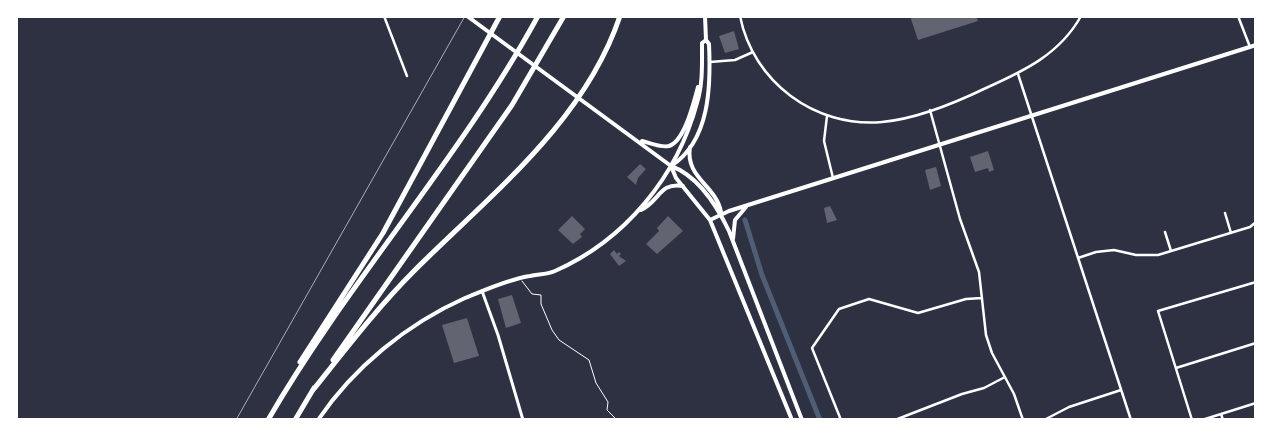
<!DOCTYPE html>
<style>
body{margin:0}
#map{position:relative;width:1272px;height:436px;overflow:hidden;background:#2d3142;font-family:"PT Sans Narrow",sans-serif}
canvas{display:block}
.frame{position:absolute;inset:0;border:18px solid #fff;pointer-events:none}
</style>
<div id="map">
<canvas width="1272" height="436"></canvas>
<div class="frame"></div>
</div>
<script>
const ctx = document.querySelector('canvas').getContext('2d');
ctx.lineJoin = 'round';
function trace(path, color, width, dash) { ctx.strokeStyle = color; ctx.lineWidth = width; ctx.lineCap = dash ? 'butt' : 'round'; ctx.setLineDash(dash || []); ctx.stroke(path); }
function fill(path, color) { ctx.fillStyle = color; ctx.fill(path, 'evenodd'); }
const canal = new Path2D(`
 M745 220 762 275 820 420`);
const building = new Path2D(`
 M910 16H976L978 21 918 40Z
 M734 31 739 49 725 53 719 36Z
 M988 151 994 170 989 172 988 168 975 172 970 157Z
 M640 164 646 169 638 178 636 185 627 177Z
 M936 167 941 186 930 190 925 170Z
 M830 206 837 220 827 223 824 208Z
 M572 216 585 229 580 234 582 237 573 244 558 230Z
 M668 216 683 231 657 254 646 244 659 231 657 228Z
 M614 250 617 254 619 252 621 254 619 256 626 261 619 266 610 254Z
 M512 295 521 323 506 328 498 299Z
 M467 318 479 356 454 363 442 325Z`);
const path = new Path2D(`
 M522 281 532 294 541 295V304L552 330 559 340 589 360 596 383 608 402 607 410 617 420`);
const minor = new Path2D(`
 M384 16 407 76
 M740 16C753 82 815 128 882 122 917 119 955 103 986 88 1024 71 1060 54 1081 16
 M1238 16 1250 47
 M710 62 735 60 753 52
 M1018 74 1131 420
 M930 110 960 219 979 272 986 335 992 353 1014 394 1023 420
 M827 116 824 141 833 178
 M1225 213 1231 233
 M1165 232 1171 251
 M1078 258 1096 252 1114 250 1136 255H1158L1250 227 1256 222
 M1176 368 1256 343
 M1221 414 1223 420
 M841 420 812 348 839 309 869 299 918 313 966 299 982 298
 M895 420 962 394 984 388 1005 377
 M1044 420 1069 407 1121 390
 M1192 420 1158 311 1256 282
 M1202 420 1256 403`);
const tertiary = new Path2D(`
 M482 291 498 335 523 420`);
const secondary = new Path2D(`
 M467 16 671 166C698 176 717 206 729 231L802 420
 M642 141C650 143 661 148 669 146 685 141 694 101 698 87
 M690 147C685 178 716 185 721 212
 M671 166 676 178 710 220 792 420
 M671 166C710 141 711 86 709 44L706 40 705 16
 M641 210C660 201 659 182 683 186
 M710 220 729 211 1256 45
 M733 239 735 220 746 207
 M318 420C354 367 407 324 465 298 485 290 509 279 530 276 539 274 546 275 555 271 625 240 677 177 697 103 703 84 702 63 702 43L706 40`);
const motorway = new Path2D(`
 M333 360 512 105 564 16
 M300 362 383 233 500 16
 M313 390C345 350 377 308 414 271 490 195 584 123 620 16
 M268 420C349 280 460 159 538 16
 M295 420 314 388`);
const rail = new Path2D(`
 M236 420 465 16`);
trace(canal, '#4f5d75', 5);
fill(building, '#626471');
trace(path, '#fff', 1);
trace(minor, '#fff', 2.5);
trace(tertiary, '#fff', 3);
trace(secondary, '#fff', 4);
trace(motorway, '#fff', 5);
trace(rail, '#abadb3', 1);
</script>
